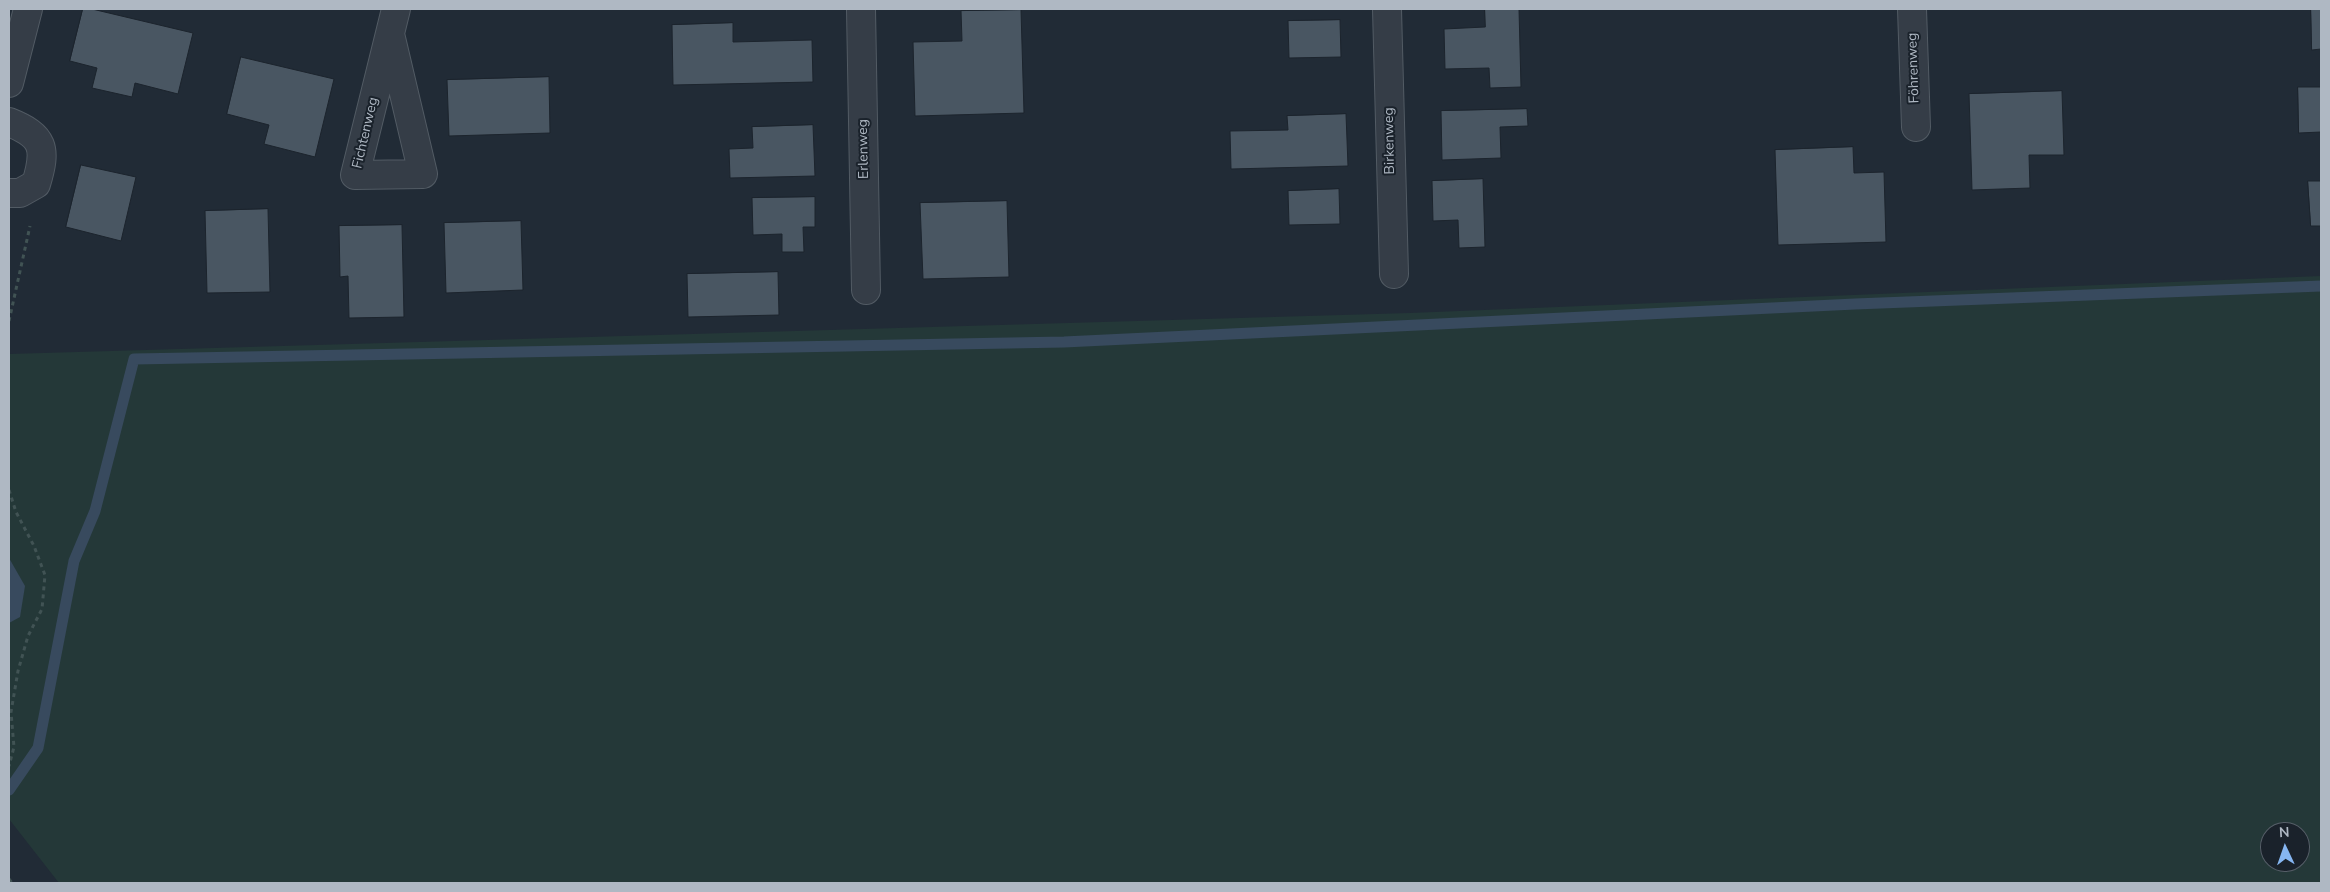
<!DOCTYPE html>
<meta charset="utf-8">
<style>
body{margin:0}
#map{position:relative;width:2330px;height:892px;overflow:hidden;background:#212b36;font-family:"Nunito Sans",sans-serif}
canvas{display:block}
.frame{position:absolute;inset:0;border:10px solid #afb8c3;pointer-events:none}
.north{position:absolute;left:2260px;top:822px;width:50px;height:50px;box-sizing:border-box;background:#1a222b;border:1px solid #565e68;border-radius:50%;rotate:357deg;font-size:14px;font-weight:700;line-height:20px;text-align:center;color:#afb8c3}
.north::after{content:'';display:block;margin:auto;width:18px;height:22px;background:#86b6f1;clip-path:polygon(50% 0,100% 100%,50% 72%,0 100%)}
</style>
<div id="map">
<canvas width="2330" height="892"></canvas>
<div class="frame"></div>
<div class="north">N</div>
</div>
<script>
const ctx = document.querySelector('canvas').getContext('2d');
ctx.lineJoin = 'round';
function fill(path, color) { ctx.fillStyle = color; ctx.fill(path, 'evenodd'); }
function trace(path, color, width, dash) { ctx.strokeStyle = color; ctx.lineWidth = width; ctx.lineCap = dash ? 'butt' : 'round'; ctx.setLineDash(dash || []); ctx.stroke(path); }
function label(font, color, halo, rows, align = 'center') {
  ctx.font = font + ' "Nunito Sans",sans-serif'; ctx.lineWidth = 4; ctx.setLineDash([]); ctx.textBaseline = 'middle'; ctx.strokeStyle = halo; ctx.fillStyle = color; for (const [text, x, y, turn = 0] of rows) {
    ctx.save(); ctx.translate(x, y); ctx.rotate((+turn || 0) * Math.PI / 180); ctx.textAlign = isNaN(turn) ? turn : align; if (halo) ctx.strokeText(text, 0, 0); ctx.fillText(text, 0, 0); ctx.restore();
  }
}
const green = new Path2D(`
 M2321 276V883H59L9 819V354L1410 313ZM2270 832H2300V862H2270Z`);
const water = new Path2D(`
 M9 558 25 586 20 617 9 623Z`);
const stream = new Path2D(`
 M9 790 38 748 74 561 95 511 134 359 1064 342 1855 304 2321 286`);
const building = new Path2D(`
 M83 9H92L193 33 178 94 135 83 132 97 92 88 97 68 70 61Z
 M1485 9H1519L1521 87 1490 88 1489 68 1445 69 1444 29 1485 27Z
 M2311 9H2321V49L2312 50Z
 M1021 10 1024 113 915 116 913 42 962 41 961 11Z
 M1340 20 1341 57 1289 58 1288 21Z
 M733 23V42L812 40 813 82 673 85 672 25Z
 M241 57 334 79 315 157 264 144 269 125 227 114Z
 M549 77 550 133 449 136 447 80Z
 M2298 87H2321V132L2299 133Z
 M2062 91 2064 155H2029L2030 188 1972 190 1969 94Z
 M1527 109 1528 126 1500 127 1501 158 1442 160 1441 111Z
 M1346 114 1348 166 1231 169 1230 131 1288 130 1287 116Z
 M813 125 815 176 730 178 729 149 753 148 752 127Z
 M1853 147 1854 173 1884 172 1886 242 1778 245 1775 150Z
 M81 165 136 177 121 241 66 227Z
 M1483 179 1485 247 1459 248 1458 220 1433 221 1432 181Z
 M2308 181H2321V226H2311Z
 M1339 189 1340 224 1289 225 1288 191Z
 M815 197V227H803L804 252H782V234L753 235 752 198Z
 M1007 201 1009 277 923 279 920 203Z
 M268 209 270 292 207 293 205 211Z
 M521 221 523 290 446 293 444 223Z
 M402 225 404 317 349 318 348 276 340 277 339 226Z
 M778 272 779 315 688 317 687 274Z`);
const path = new Path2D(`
 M9 321 30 226
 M9 490 16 512 34 546 45 575 42 609 28 636 18 671 11 712 14 747 9 766
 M9 879 12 883`);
const minor = new Path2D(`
 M861 9 866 290
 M1387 9 1394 274
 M1912 9 1916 127
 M390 34 423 174 355 175 396 9
 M9 83 28 9
 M9 122C44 136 47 148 36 184L20 193H9`);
const streetNames = [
 ["Föhrenweg",1914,68,-92],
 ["Fichtenweg",366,133,-77],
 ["Birkenweg",1390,141,-91],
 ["Erlenweg",864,149,-91]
];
fill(green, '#243838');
fill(water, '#384a5e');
trace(stream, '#384a5e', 11);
fill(building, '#495662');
trace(building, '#1c242d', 1);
trace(minor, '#525b64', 30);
trace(path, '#415354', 3, [4, 4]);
trace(minor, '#353d47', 28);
label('14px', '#afb8c3', '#1a222b', streetNames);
</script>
